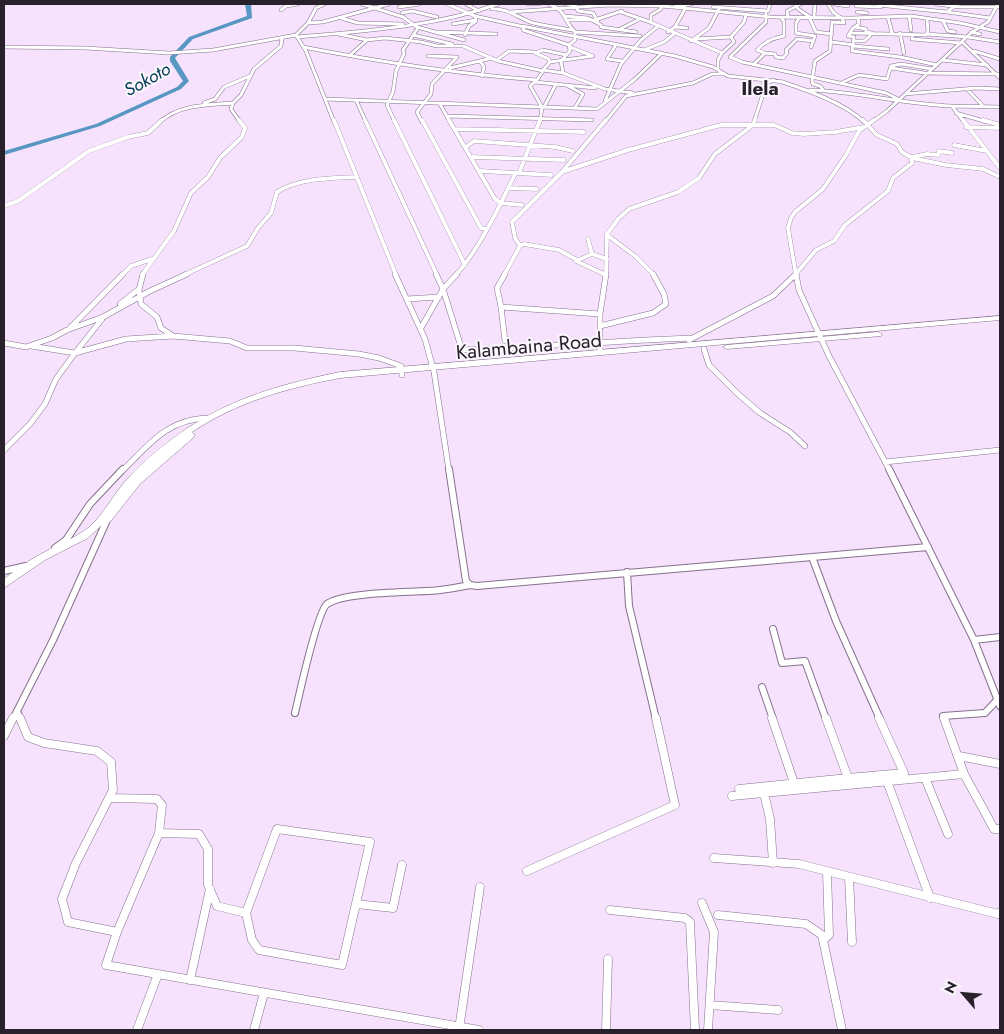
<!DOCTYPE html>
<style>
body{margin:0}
#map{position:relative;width:1004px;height:1034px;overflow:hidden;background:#f7e2fe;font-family:Jost,sans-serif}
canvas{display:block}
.frame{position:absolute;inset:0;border:5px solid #28202b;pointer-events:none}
.north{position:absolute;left:939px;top:969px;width:50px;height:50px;-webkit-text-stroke:4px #faf6fc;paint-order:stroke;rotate:297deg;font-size:14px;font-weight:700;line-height:20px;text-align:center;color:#28202b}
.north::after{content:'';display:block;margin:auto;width:18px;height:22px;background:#28202b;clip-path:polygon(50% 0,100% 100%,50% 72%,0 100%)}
</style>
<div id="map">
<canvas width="1004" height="1034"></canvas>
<div class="frame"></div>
<div class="north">N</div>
</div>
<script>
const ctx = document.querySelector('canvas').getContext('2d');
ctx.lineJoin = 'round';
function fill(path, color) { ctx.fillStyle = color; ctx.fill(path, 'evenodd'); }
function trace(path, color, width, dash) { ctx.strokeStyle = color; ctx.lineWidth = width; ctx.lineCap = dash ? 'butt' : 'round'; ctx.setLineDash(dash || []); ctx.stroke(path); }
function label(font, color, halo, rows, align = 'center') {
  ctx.font = font + ' Jost,sans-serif'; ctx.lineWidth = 4; ctx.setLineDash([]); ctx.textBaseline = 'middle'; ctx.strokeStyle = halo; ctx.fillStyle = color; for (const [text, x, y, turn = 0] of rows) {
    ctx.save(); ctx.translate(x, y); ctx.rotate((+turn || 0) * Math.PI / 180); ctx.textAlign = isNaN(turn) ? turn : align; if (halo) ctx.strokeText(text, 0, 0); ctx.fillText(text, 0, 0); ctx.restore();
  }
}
const river = new Path2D(`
 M245 4H251L252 18 193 39 175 58 189 81 181 89 100 126 4 155V151L96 124 177 87 183 81 170 61V57L189 37 247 16Z`);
const streetFar4 = new Path2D(`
 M325 4 316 8 308 23 296 35 306 51 334 122
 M362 4 403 17 418 28 403 50 404 54 396 71 393 92 387 105 395 122
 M447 4 475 16 524 27 523 30 569 45
 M466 4 479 11
 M528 4H539
 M549 4C566 10 563 20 575 32V40L569 45 570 51 561 61 563 73 605 89 633 93
 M565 4 575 5 578 11 593 13 598 22
 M795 4 798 9 810 17
 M828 4 833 12 841 18
 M834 4 848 6
 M936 4 961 7H998
 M878 5 947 12 955 6
 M660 6 673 7 692 4
 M856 6 881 7
 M399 7 420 4
 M673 7 771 17 851 18 911 16 960 23 1000 32
 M713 7 768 11 770 4
 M492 9C508 8 518 18 533 23 546 26 559 28 572 30
 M281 10 286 6 298 4
 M766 11V22L730 57 742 62 886 93 900 100
 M510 12 609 5 661 6
 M621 12 650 22 722 53 718 60V69
 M857 12 867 13
 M947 12 990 18
 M402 13 412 11 437 17
 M565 16 588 18 601 25V27L636 32
 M909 16 911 30
 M788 17 787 11 801 4
 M800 17 796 23V33L815 36 811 47
 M809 17 816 32 832 34
 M814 17 815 4
 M888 17 892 33
 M341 18 358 23 403 24
 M858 18 859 24 853 28 848 36 854 37 852 51 900 57 937 65
 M566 20H595L622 11
 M943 21 948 31 955 32
 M308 23 323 22 389 4
 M651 23V15L661 9V6
 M453 24 476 20
 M522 26 675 56 713 67 728 76 784 82
 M417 27 464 40
 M675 27 687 28
 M855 27 866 29V32L872 33
 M620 29 638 20
 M438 32 496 34
 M575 32 640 36
 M668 32 675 27 685 9
 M971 32 980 34
 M852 33 926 35 928 31 927 19
 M900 33 904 53
 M912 34V39L961 43
 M926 34 968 37
 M413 35 452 44
 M465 35 469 26 476 21 475 16
 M297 37C364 31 434 27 498 4
 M968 37 1000 42
 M695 39 731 37
 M691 41 709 28 719 9
 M854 41H864L870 36
 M832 42 854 45
 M962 42 1000 78
 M616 45 607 59 622 61
 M853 46 888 49
 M4 47 85 48 169 53 213 50 296 35
 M303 47C380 62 459 74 537 80L543 71 498 61 463 46H437L421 42 385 38 367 40 338 34
 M644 50 664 42 674 34
 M974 51 1000 59
 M722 53 734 42 731 37 744 22 746 15
 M765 53 775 54 776 57 783 58 787 53 786 50 797 39 813 41
 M349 56 367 40
 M497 60 509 51 535 52
 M942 60 987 65
 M480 61 484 67 482 76
 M549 63V59L535 53 543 50 566 55
 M754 64 765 53 757 50C764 42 773 38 784 36V21L781 18
 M450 68 492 58
 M891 68 924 73 1000 74
 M563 73 543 70 550 62 593 56 570 47
 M537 80 530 86 542 107 540 122
 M535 82 595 88
 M782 82C807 90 845 103 864 122
 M841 83 859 75 887 79 891 66 901 64 932 69
 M568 86 583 94 575 108
 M967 89 983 106
 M810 90C858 92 904 104 952 106
 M824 91 820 86 813 84 812 81 815 61 830 51 832 22 844 23 842 18
 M905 94 976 88 1000 89
 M325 99 597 109 634 80 662 53
 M356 100 366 122
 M605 101 621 64 641 40 657 27
 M204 103 215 99 224 87 250 76
 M440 104 450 122
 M544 107 556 84
 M956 113 987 122
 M447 116 592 120
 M160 122C179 104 209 105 233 103
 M240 122 231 109 233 103 241 95 254 69 281 46 282 38
 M422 122 417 112 431 94 432 84 457 57 428 56
 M605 122 626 96 693 83 712 74H724
 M754 122 762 97 768 89 761 86 774 80
 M872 122 887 111 972 32 988 22 998 4
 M964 122 952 106 1000 107`);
const streetFar3 = new Path2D(`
 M334 120 396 275
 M365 120 437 275
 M394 120 465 265
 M422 120 481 228 486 229
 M449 120 495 199 501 203 522 205
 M863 120 877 135 897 144 902 152 912 158
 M963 120 1000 168
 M983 120 1000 125
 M966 127 1000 128
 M455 129 584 132
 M954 145 987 151
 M466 147 474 141 555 147 573 151
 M472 157 564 160
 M912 157 927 154 938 155 939 151 952 153
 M481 171 551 175
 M562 172 628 150 721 125H774L792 133 804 134 835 132 864 127
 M508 188 537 189
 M4 206 18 201 89 151 128 137 148 133 162 120
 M607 235 635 256 654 275
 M588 239 592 254
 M520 246 515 238 512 222 562 172 606 120
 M122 275 131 266 152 259
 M142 275 174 231 191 193 208 177 220 158 242 137 245 128 239 120
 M184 275 247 246 258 228 271 213 277 192C299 178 331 178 356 177
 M456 275C480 248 499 207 515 174L519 173 540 120
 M504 275 520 246 524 244 559 250 577 260
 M606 275 576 261 592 254 607 259
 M606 275 607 234 618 219 629 209 678 192 699 178 715 154 753 125 755 120
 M795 275 816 250 834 241 845 225 888 191 893 178 912 163V158L946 165 983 169 1000 177
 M796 275 788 228 791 218 795 212 823 189 846 155 859 131 874 120`);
const streetFar2 = new Path2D(`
 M143 274 139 290 141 304 157 317 161 328 173 336
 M395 274 425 339 434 372 449 471
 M457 274 443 289 462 350C538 347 614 341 690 338
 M505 274 497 288 501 307 600 314
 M604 274 606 275
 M796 274 799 290 829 356 890 471
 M407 299 439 297
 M120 304 139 289
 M501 307 505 341
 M600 326 653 313 666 304 664 294 653 274
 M421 328 443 289 436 274
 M69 329 123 274
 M689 340 773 296 796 274
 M4 343 26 347 52 338 67 330 103 317 150 291 187 274
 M31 346 75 353 102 319
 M704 349 709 365 737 393 760 413 790 432 805 446
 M600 352V314L606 274
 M4 450 30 424 45 404 56 379 75 353 126 339 173 336 230 341 247 348H294L359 354 379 358 401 366 402 375
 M885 462 1000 450
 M122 471C149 445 166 420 206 418`);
const streetFar1 = new Path2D(`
 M449 469 466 581 470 585 477 586 928 547
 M889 469 974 640 1000 706
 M55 548 66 540 90 504 123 469
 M812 557 836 621 880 719
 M4 571 26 566
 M627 572 629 606 656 719
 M773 629 782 663 805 661 826 719
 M974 640 1000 637
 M762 687 773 719
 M17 711 20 719
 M295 713C299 696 317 612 327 604 345 591 415 593 440 590 450 589 460 587 470 585
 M13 719 53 640 107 520
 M944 719 943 716 985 713 998 699`);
const street = new Path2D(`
 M20 718 28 737 44 743 97 751 111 762 113 790 76 863 62 899 68 922 117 932 106 965 479 1030
 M772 718 794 783
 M944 718 964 774 994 829H1000
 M4 736 13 718
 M959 756 1000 764
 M848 778 904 773 879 718
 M925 778 948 834
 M887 781 930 898
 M739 789 848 778 826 718
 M764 793 770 819 773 863
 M732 796 964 774
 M109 798 157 799 162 805 159 833 199 834 208 849V885L217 906 246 913
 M277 829 370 842 342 965 259 950 252 940 246 913Z
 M714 858 799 864 998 914 1000 912
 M527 871 675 805 656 718
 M849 877 852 942
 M702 903 714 932 708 1030
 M356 904 393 908 402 865
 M610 910 685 918 690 922 695 1030
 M718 915 806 924 822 935 842 1030
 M117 932 159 833
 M823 940 829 935 827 872
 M190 980 210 889
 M710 1005 778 1010
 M459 1029 480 887
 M137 1030 158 974
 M254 1030 264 993
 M606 1030 608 959`);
const secondary = new Path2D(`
 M1000 316V320L340 378C287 388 237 402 192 432L195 435 194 437 140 484 110 522 104 523 88 538 45 560 4 588V579C17 569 30 559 45 552 59 544 75 538 88 528 105 514 114 492 130 476 195 411 252 390 340 372Z
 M878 332 882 334 881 336 727 349 723 347 727 345Z`);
const farWaternames = [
 ["Sokoto",148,81,-29]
];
const farQuarternames = [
 ["Ilela",760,90]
];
const streetNames = [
 ["Kalambaina Road",529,348,-5]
];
fill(river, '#5797c2');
trace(streetFar4, '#84718b', 4);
trace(streetFar3, '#84718b', 4.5);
trace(streetFar2, '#84718b', 6);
trace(streetFar1, '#84718b', 8);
trace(street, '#84718b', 9);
trace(secondary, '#84718b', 1);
trace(streetFar4, '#fff', 3);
trace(streetFar3, '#fff', 4);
trace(streetFar2, '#fff', 5);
trace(streetFar1, '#fff', 6);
trace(street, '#fff', 8);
fill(secondary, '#fff');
label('italic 18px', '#033a57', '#faf6fc', farWaternames);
label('bold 19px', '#28202b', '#faf6fc', farQuarternames);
label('20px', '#28202b', '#faf6fc', streetNames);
</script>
